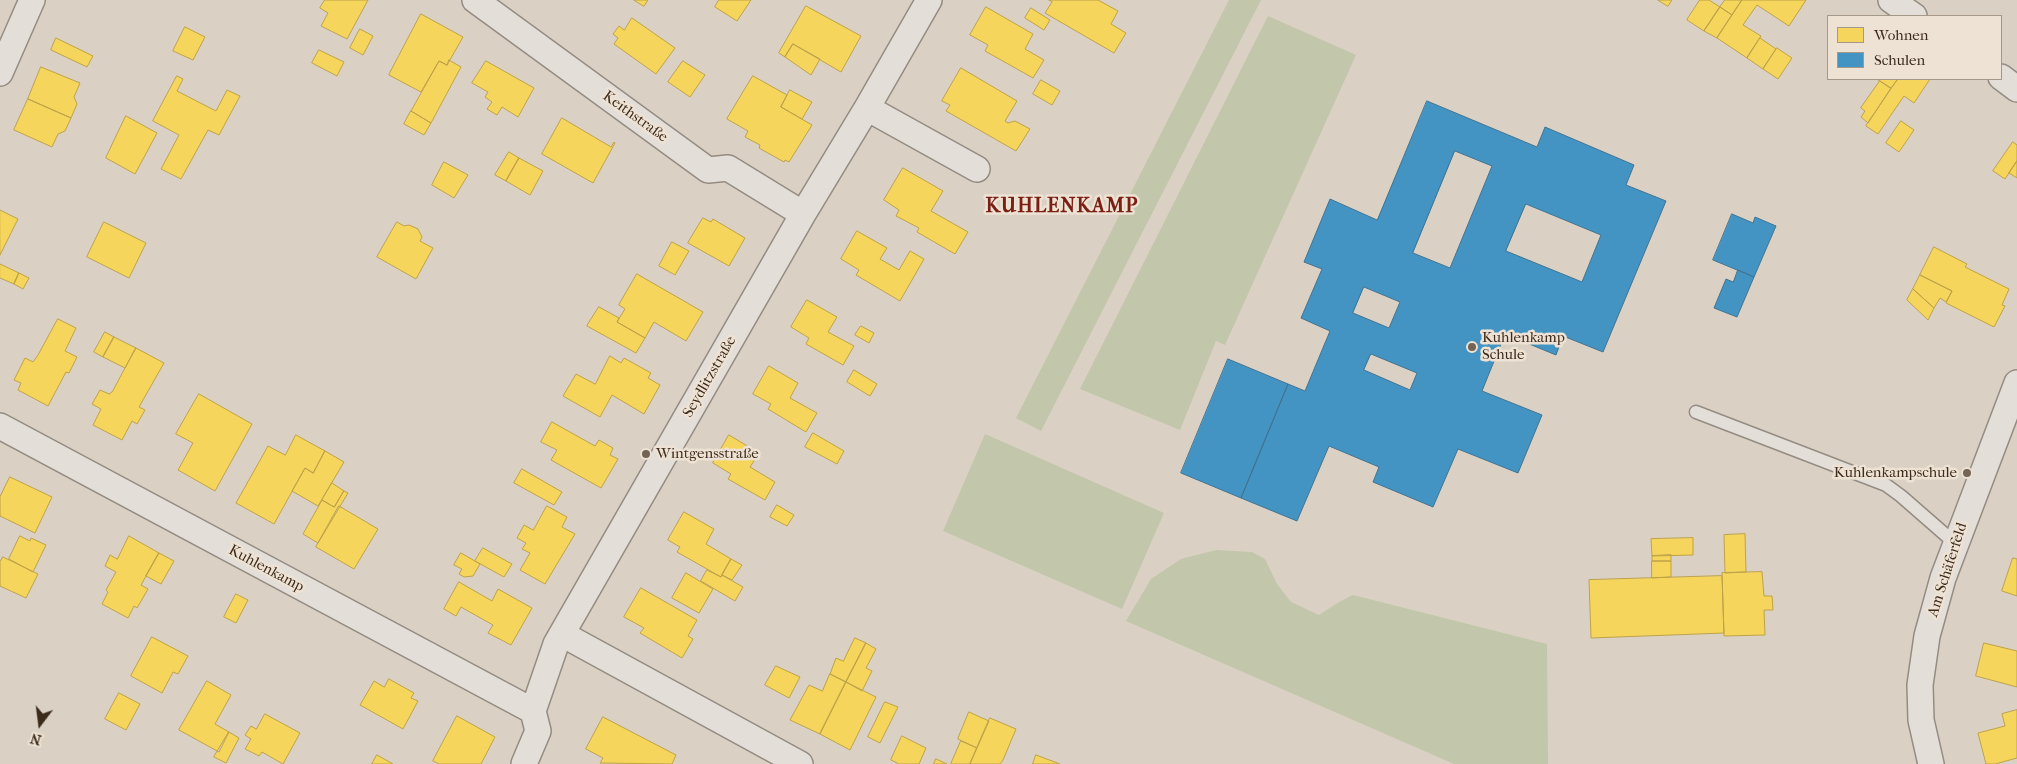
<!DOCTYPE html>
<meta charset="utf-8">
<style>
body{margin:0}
#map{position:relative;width:2017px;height:764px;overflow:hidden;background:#dad1c4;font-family:"IM FELL French Canon",serif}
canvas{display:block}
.legend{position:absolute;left:1827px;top:15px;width:175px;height:65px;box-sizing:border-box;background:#ede2d3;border:1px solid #a69889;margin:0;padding:6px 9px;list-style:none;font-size:15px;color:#3c2a1b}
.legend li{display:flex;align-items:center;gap:10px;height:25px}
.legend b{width:25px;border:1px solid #a69889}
.north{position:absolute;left:15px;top:699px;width:50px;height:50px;-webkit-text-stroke:4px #ede2d3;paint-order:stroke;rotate:195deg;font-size:14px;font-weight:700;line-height:20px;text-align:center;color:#3c2a1b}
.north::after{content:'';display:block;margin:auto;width:18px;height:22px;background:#3c2a1b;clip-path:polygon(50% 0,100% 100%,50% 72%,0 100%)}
</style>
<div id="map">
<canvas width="2017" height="764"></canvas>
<ul class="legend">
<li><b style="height:14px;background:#f6d55c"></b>Wohnen</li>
<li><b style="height:14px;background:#4393c3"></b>Schulen</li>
</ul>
<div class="north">N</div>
</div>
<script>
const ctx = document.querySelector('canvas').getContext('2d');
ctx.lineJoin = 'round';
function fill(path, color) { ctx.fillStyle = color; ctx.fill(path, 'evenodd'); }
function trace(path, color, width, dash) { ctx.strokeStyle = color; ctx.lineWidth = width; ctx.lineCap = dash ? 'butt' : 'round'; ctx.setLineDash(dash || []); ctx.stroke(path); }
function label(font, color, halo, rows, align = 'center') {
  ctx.font = font + ' "IM FELL French Canon",serif'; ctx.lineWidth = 5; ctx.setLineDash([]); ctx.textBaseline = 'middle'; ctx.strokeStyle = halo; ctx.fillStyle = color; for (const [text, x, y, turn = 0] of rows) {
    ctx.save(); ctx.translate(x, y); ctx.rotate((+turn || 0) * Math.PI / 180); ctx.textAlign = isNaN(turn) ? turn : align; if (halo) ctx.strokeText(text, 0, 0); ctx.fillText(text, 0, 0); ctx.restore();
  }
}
const green = new Path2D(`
 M1229 0H1261L1041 431 1016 418Z
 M1268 16 1356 55 1225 345 1216 341 1180 430 1080 389Z
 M985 434 1164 513 1122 609 943 531Z
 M1216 550 1252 552 1265 559 1277 584 1291 602 1319 615 1339 602 1353 595 1547 644 1548 764H1454L1126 621 1151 579 1181 559Z`);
const homes = new Path2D(`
 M325 0H368L347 39 321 26 328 13 320 8Z
 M634 0H648L644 6Z
 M719 0H751L737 21 715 7Z
 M1049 0H1098L1118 11 1111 24 1126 33 1114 53 1045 13 1052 2Z
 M1658 0H1672L1668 6Z
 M1700 0H1709L1720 7 1704 31 1687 20Z
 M1725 0H1742L1732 15 1720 7Z
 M1742 0H1806L1789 26 1757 5 1743 25 1761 36 1747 58 1717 38Z
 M806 6 861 36 841 72 793 44 785 57 779 53Z
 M986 7 1033 34 1025 49 1044 60 1033 78 985 51 988 45 970 35Z
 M1720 7 1732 15 1717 38 1704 31Z
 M1031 8 1050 20 1044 30 1025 18Z
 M421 14 463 37 447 65 439 61 421 92 389 75Z
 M632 18 675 48 656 74 614 44 618 38 613 34 619 26 624 30Z
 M185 27 205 37 193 60 173 51Z
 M360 29 373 36 363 55 350 48Z
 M56 38 93 56 87 67 51 50Z
 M1760 38 1776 49 1763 69 1747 58Z
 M793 44 820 59 811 75 785 57Z
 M1777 48 1792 58 1778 79 1763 69Z
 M319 50 344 62 337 76 312 63Z
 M449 60 461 67 431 123 411 111 439 61 447 65Z
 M486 61 534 88 518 117 502 107 497 115 487 109 492 102 485 97 488 92 472 83Z
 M683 61 705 75 690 97 668 82Z
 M41 67 80 83 74 97 77 104 71 118 28 99Z
 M961 68 1017 101 1005 121 1008 123 1015 121 1030 129 1016 151 946 111 950 105 942 101Z
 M177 76 183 79 177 91 216 111 227 90 240 96 219 135 208 130 181 179 161 169 179 135 153 121Z
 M753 76 787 95 781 107 812 125 789 162 785 160 784 162 759 148 760 145 745 137 748 131 727 119Z
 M1877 79H1898L1891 88Z
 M1898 79H1930L1914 103 1904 96 1878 134 1866 126Z
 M1041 80 1060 91 1052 105 1033 94Z
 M1880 81 1891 88 1868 123 1861 117 1865 111 1861 108Z
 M790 90 812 102 802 119 781 107Z
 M28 99 71 118 65 131 58 134 52 147 14 130Z
 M411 111 431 123 424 135 404 124Z
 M126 116 157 133 135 174 106 158Z
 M562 118 611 147 614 142 615 143 593 183 542 154Z
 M1901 121 1914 130 1899 152 1886 143Z
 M2013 142 2017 145V161L2005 179 1993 171Z
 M509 152 519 158 506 181 495 175Z
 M519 158 543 171 530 195 506 181Z
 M2017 161V178L2009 173Z
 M444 162 468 175 454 198 432 185Z
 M903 168 943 191 931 211 968 232 955 254 917 232 919 228 896 216 899 210 884 200Z
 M0 210 18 219 0 255Z
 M703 218 711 222 713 219 745 238 729 266 688 243Z
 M104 222 146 243 129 278 87 257Z
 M397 222 404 226 409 225 418 229 422 237 420 241 433 248 416 279 377 257Z
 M857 231 887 248 880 259 899 270 910 251 924 259 900 301 856 275 859 270 841 259Z
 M672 242 689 251 675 275 659 266Z
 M1934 247 1967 264 1965 267 2009 289 2002 305 2005 306 1994 327 1946 303 1952 291 1920 275Z
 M0 264 19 273 14 284 0 278Z
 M19 273 29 278 23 289 14 284Z
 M637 274 703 312 686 341 654 322 645 338 617 322 625 309 619 305Z
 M1920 275 1952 291 1946 302 1940 298 1934 308 1913 289Z
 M1913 289 1934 308 1928 320 1907 300Z
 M807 300 837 317 828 332 854 346 843 365 806 344 809 338 791 327Z
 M599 307 619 318 617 322 645 338 636 353 587 326Z
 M58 319 76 328 65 351 77 357 69 373 66 372 48 406 18 390 21 383 14 380 25 358 33 362 38 355Z
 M861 326 874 333 869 343 855 335Z
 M105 332 114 337 103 357 94 352Z
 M114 337 136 348 125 368 103 357Z
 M136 348 164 363 139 407 145 410 137 424 132 421 122 440 93 425 101 409 92 404 100 390 109 394 112 392Z
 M610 356 621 363 624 358 651 373 648 378 660 385 644 414 612 395 600 417 563 396 576 374 595 384Z
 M769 366 798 383 790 398 817 413 806 432 768 409 771 404 753 394Z
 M854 370 877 384 870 396 847 382Z
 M199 394 252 424 215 491 178 470 193 443 176 434Z
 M552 422 595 446 599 440 613 448 610 455 618 459 601 488 551 460 557 450 541 442Z
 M813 433 844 451 837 464 805 447Z
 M296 435 325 451 313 473 305 468 274 524 236 503 268 446 285 455Z
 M729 435 759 453 750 467 775 482 765 500 728 479 731 474 713 463Z
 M325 451 344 462 318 506 292 491 305 468 313 473Z
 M522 469 562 492 554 505 514 483Z
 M10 477 52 497 35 533 0 516V497Z
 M332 483 344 491 334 507 322 500Z
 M344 491 348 493 318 543 303 534 322 500 334 507Z
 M777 505 794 515 787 526 770 517Z
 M339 506 378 529 354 569 316 547Z
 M547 506 567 517 562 527 575 534 545 584 520 570 530 553 522 549 526 543 517 538 524 525 533 530Z
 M684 512 714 529 706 544 731 559 721 577 677 552 680 547 668 540Z
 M1745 534 1746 572 1725 573 1724 535Z
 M20 536 30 541 31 538 46 545 33 572 9 559Z
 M129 536 159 553 141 585 148 589 137 608 134 606 128 618 102 604 108 592 106 590 116 572 105 566 110 555 117 559Z
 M1693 538V555L1652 556 1651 539Z
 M483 548 512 564 504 577 475 561Z
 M159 553 174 561 161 584 146 576Z
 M461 553 480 564 473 576 464 577 459 574 462 569 454 565Z
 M1671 555V561H1652V556Z
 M3 557 38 574 26 598 0 586V562Z
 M2013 558 2017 559V596L2002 591Z
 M731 559 742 565 732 580 722 575Z
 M1652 561H1671V577L1652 578Z
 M707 570 721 577 722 575 743 587 735 601 701 581Z
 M1762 572 1764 596H1772L1773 610H1764L1765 635 1724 636 1722 573Z
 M686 573 713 589 699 613 672 598Z
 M1722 576 1724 633 1591 638 1589 580Z
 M459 582 492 601 498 589 532 608 511 645 488 633 493 625 461 607 456 616 444 609Z
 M641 588 697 620 688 636 693 639 682 658 640 633 644 628 624 617Z
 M236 594 248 600 236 623 224 617Z
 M152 637 188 656 178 674 173 672 162 693 131 676Z
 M855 638 866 643 846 682 830 674 836 658 843 661Z
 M866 643 876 649 866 668 872 671 862 691 846 682Z
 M1984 643 2017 651V687L1976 676Z
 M776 666 800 677 789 698 765 685Z
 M830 674 846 682 820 734 790 720 809 685 822 691Z
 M389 679 414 693 411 698 418 701 403 729 360 705 374 681 384 687Z
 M207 681 231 695 215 724 229 732 219 752 179 730Z
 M846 682 876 697 850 750 820 734Z
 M119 693 140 704 126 730 105 719Z
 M885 702 898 707 880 743 868 737Z
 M2017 710V758L1995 764H1986L1978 733 2005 726 2002 714Z
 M969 712 989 721 977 748 958 739Z
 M265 714 300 733 283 764 262 752 259 756 245 749 251 739 245 735 251 726 256 729Z
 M457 716 495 737 481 764H439L433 761Z
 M603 717 676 755 672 764 600 763 603 758 586 749Z
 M990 718 1016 729 1003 760 1000 764H970Z
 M229 732 239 738 226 763 214 757Z
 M902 736 926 748 919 764H899L891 760Z
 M961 741 977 748 970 764H951Z
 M377 755 393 764H372Z
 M1036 755 1060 764H1033Z
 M936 759 947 764H934Z`);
const schools = new Path2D(`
 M1427 101 1537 147 1545 127 1634 165 1626 185 1666 201 1603 352 1563 336 1556 355 1505 334 1482 391 1542 415 1518 473 1458 449 1433 507 1373 482 1379 467 1329 446 1297 521 1241 498 1288 384 1305 391 1330 331 1301 318 1322 269 1304 262 1330 199 1377 220ZM1455 151 1492 166 1450 268 1413 253ZM1526 204 1601 235 1582 282 1506 251ZM1364 287 1400 302 1389 328 1353 313ZM1371 354 1417 373 1410 390 1364 370Z
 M1732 214 1753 223 1755 217 1776 226 1754 277 1713 260Z
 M1738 270 1754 277 1737 317 1714 308 1726 279 1733 282Z
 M1228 359 1288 384 1241 498 1181 473Z`);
const service = new Path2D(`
 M1696 412 1886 485 1901 496 1956 544`);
const minor = new Path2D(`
 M475 0 708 170 728 168 803 214
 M1891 0 1914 16
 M0 73 32 0
 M2001 77 2017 89
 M867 108 977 169
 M0 426 533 711
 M562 634 800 764
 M524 764 538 731 533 711 556 644 803 214 867 108 929 0
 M1931 764 1921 720 1920 685 1927 636 1943 578 2017 383`);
const markers = [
 [1472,347,5,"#736456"],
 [646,454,5,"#736456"],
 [1967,473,5,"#736456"]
];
const streetNames = [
 ["Keithstraße",635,117,36],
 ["Seydlitzstraße",710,377,-60],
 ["Kuhlenkamp",266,569,28],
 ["Am Schäferfeld",1948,570,-72]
];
const poiNames = [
 ["Kuhlenkamp",1482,338],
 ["Schule",1482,355],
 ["Wintgensstraße",656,454],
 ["Kuhlenkampschule",1957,473,"right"]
];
const districtNames = [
 ["KUHLENKAMP",1062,207]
];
fill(green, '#c2c6aa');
fill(homes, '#f6d55c');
trace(homes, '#bea248', 1);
fill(schools, '#4393c3');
trace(schools, '#417491', 1);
trace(service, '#948c83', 15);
trace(minor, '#948c83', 28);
trace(service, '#e3dfd8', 12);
trace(minor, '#e3dfd8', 25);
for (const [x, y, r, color] of markers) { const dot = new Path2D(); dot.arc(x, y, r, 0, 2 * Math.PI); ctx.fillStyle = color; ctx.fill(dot); trace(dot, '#ede2d3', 2); }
label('15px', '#3c2a1b', '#ede2d3', streetNames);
label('15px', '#3c2a1b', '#ede2d3', poiNames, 'left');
ctx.letterSpacing = '1px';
label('bold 20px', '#7a1f14', '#ede2d3', districtNames);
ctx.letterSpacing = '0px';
</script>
